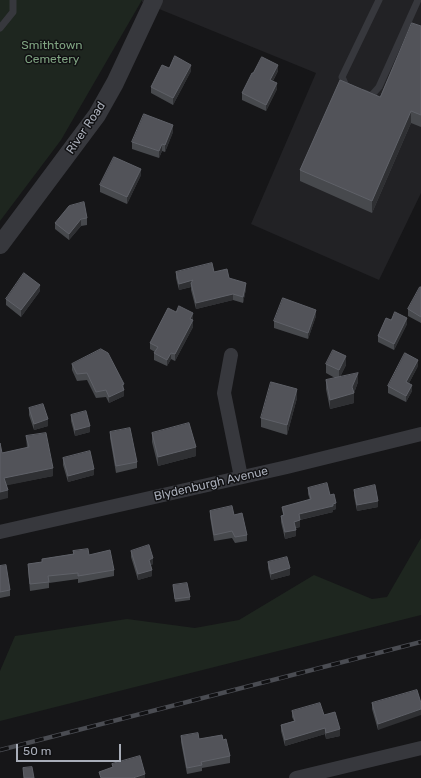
<!DOCTYPE html>
<style>
body{margin:0}
#map{position:relative;width:421px;height:778px;overflow:hidden;background:#161618;font-family:Rubik,sans-serif}
canvas{display:block}
.scale{position:absolute;left:16px;top:744px;width:105px;height:18px;box-sizing:border-box;border:2px solid #a8adb8;border-top:0;padding-left:5px;font-size:12px;line-height:14px;white-space:nowrap;color:#a8adb8;-webkit-text-stroke:3px #111113;paint-order:stroke}
</style>
<div id="map">
<canvas width="421" height="778"></canvas>
<div class="scale">50 m</div>
</div>
<script>
const ctx = document.querySelector('canvas').getContext('2d');
ctx.lineJoin = 'round';
function fill(path, color) { ctx.fillStyle = color; ctx.fill(path, 'evenodd'); }
function trace(path, color, width, dash) { ctx.strokeStyle = color; ctx.lineWidth = width; ctx.lineCap = dash ? 'butt' : 'round'; ctx.setLineDash(dash || []); ctx.stroke(path); }
function label(font, color, halo, rows, align = 'center') {
  ctx.font = font + ' Rubik,sans-serif'; ctx.lineWidth = 3; ctx.setLineDash([]); ctx.textBaseline = 'middle'; ctx.strokeStyle = halo; ctx.fillStyle = color; for (const [text, x, y, turn = 0] of rows) {
    ctx.save(); ctx.translate(x, y); ctx.rotate((+turn || 0) * Math.PI / 180); ctx.textAlign = isNaN(turn) ? turn : align; if (halo) ctx.strokeText(text, 0, 0); ctx.fillText(text, 0, 0); ctx.restore();
  }
}
const built = new Path2D(`
 M142 0H421V193L379 280 251 224 316 73 142 2Z`);
const green = new Path2D(`
 M0 0H142L61 140 0 221Z
 M421 538V615L0 721V671L15 636 127 619 195 628 239 620 314 575 372 599 387 597Z`);
const service = new Path2D(`
 M0 28 13 12V0
 M351 88 346 86 342 77 379 0
 M364 93 371 96 379 87 418 0`);
const minor = new Path2D(`
 M231 355 224 393 241 477
 M0 532 287 467 421 434
 M296 778 421 748`);
const tertiary = new Path2D(`
 M0 245 97 115 115 83 154 0`);
const rail = new Path2D(`
 M0 750 421 642`);
const wall = new Path2D(`
 M421 26V127L411 123 372 213 300 181V170L380 97Z
 M191 71 173 105 151 93V87Z
 M278 71 273 81 277 89 266 111 242 100V93L253 73Z
 M173 132 165 152 162 151 159 158 132 149V142Z
 M141 175 127 204 100 192V185Z
 M87 218V225L81 226 69 240 55 229V223Z
 M176 272H214L246 289 243 303 233 300 196 309 191 290V287L179 290 176 278Z
 M421 287V323L408 316V309Z
 M40 291 21 317 6 305V299Z
 M176 312 193 319 192 320 193 327 175 361 171 359 167 366 154 360V353L155 352 150 349V343Z
 M316 316 308 339 274 328V321Z
 M391 320 407 324 394 350 378 342V336Z
 M72 364 124 384V396L109 403 106 397 96 398 87 380 77 381 72 370Z
 M326 364 346 365 340 377 358 382 354 393V403L330 409 326 389V380L335 378 326 373Z
 M418 366 409 383 412 391 406 402 388 393V386Z
 M297 398 287 435 261 427V418Z
 M29 408 48 426 34 430 29 415Z
 M71 415 90 432 75 436 71 421Z
 M110 432 137 462V468L116 473 110 438Z
 M152 433 196 456 158 466 152 442Z
 M26 436 53 476 6 485 8 498 2 453 27 448Z
 M63 458 94 475 68 482 63 465Z
 M308 488 330 495 336 509 333 510V512L300 520V527L296 528V536L285 539 281 522V516L283 515 282 507 310 500 308 494Z
 M354 490 378 507 357 511 354 496Z
 M210 511 234 515 247 535V541L235 543 232 538 214 541 210 517Z
 M73 551 89 555 114 570V576L78 583V579L49 583V588L30 591 28 570V564L42 562V559L73 554Z
 M131 551 153 564 151 565 152 576 138 580 131 557Z
 M268 562 290 575 271 580 268 568Z
 M0 566 10 590V596L0 598Z
 M173 585 190 597V600L175 602Z
 M372 703H421L378 730 372 709Z
 M292 711 324 715 340 736 326 739 325 734 285 746 281 731V725L294 721 292 717Z
 M181 736 199 739 223 740 230 756V763L202 768V771L187 774 181 742Z`);
const shadedWall = new Path2D(`
 M191 65V71L173 105V98Z
 M278 65V71L270 86V80Z
 M277 83V89L266 111V105Z
 M411 111V123L372 213V201Z
 M173 125V132L165 152V145Z
 M162 144V151L159 158V151Z
 M141 169V175L127 204V197Z
 M81 219V226L69 240V234Z
 M193 280 191 283V287L179 290V284Z
 M246 283V289L243 303V297Z
 M40 285V291L21 317V310Z
 M233 294V300L196 309V303Z
 M316 310V316L308 339V333Z
 M193 313V319L190 325V319Z
 M407 318V324L394 350V344Z
 M193 320V327L175 361V354Z
 M171 353V359L167 366V360Z
 M346 356V365L339 379V370Z
 M418 360V366L406 389V382Z
 M358 373V382L354 393V403L330 409V400L352 387Z
 M124 384V396L109 403V397L122 385Z
 M412 385V391L406 402V396Z
 M297 389V398L287 435V425Z
 M48 419V426L34 430V424Z
 M90 426V432L75 436V430Z
 M196 447V456L158 466V457Z
 M53 468V476L4 486V478Z
 M94 469V475L68 482V476Z
 M8 490V498L0 500V492Z
 M378 501V507L357 511V505Z
 M336 503V509L333 510V512L299 520V514Z
 M300 520V527L294 528V522Z
 M296 530V536L285 539V532Z
 M153 558V564L149 566V560Z
 M290 568V575L271 580V574Z
 M152 570V576L138 580V574Z
 M421 709V715L378 730V724Z
 M325 728V734L285 746V740Z
 M340 729V736L326 739V733Z
 M145 774V778H133Z`);
const building = new Path2D(`
 M412 23 421 26V115L411 111 372 201 300 170 340 80 380 97Z
 M175 56 191 65 173 98 151 87 162 65 169 68Z
 M262 57 278 65 270 80 277 83 266 105 242 93 252 73H253Z
 M144 114 173 125 165 145 162 144 159 151 132 142Z
 M114 157 141 169 127 197 100 185Z
 M84 202 87 218 81 219 69 234 55 223 69 206Z
 M212 263 214 272 227 269 229 278 246 283 243 297 233 294 196 303 191 283 193 280 179 284 176 272Z
 M24 273 40 285 21 310 6 299Z
 M420 287H421V317L408 309Z
 M283 298 316 310 308 333 274 321Z
 M179 306 193 313 190 319 193 320 175 354 171 353 167 360 154 353 158 347 150 343 168 308 176 312Z
 M395 312 407 318 394 344 378 336 386 318 391 320Z
 M101 349 108 353 124 384 122 385 124 390 109 397 106 390 96 392 87 373 77 374 72 364Z
 M333 350 346 356 339 370 326 364Z
 M405 353 418 360 406 382 412 385 406 396 388 386Z
 M358 373 352 387 354 393 330 400 326 380Z
 M271 382 297 389 287 425 261 418Z
 M43 404 48 419 34 424 29 408Z
 M86 411 90 426 75 430 71 415Z
 M189 423 196 447 158 457 152 433Z
 M130 428 137 462 116 466 110 432Z
 M46 433 53 468 4 478 8 490 0 492V443L2 453 29 447 26 436Z
 M90 451 94 469 68 476 63 458Z
 M327 483 330 495 334 494 336 503 333 504V506L299 514 300 520 294 522 296 530 285 532 281 516 284 515 282 507 311 499 308 488Z
 M375 485 378 501 357 505 354 490Z
 M232 506 234 515 242 513 247 535 235 537 232 531 214 535 210 511Z
 M149 545 153 558 149 560 152 570 138 574 131 551Z
 M88 549 89 555 110 550 114 570 78 576V573L48 576 49 582 30 584 28 564 42 562V559L74 554 73 551Z
 M287 557 290 568 271 574 268 562Z
 M6 565 10 590 0 592V566Z
 M187 583 190 597 175 599 173 585Z
 M417 690 421 703V709L378 724 372 703Z
 M320 703 324 715 335 712 340 729 326 733 325 728 285 740 281 725 295 721 292 711Z
 M198 733 199 739 222 735 223 740 226 739 230 756 201 762 202 765 187 768 181 736Z
 M140 756 145 774 133 778H101L99 772 113 767 112 764Z
 M32 767 34 778H24L23 768Z`);
const parkNames = [
 ["Smithtown",52,46],
 ["Cemetery",52,60]
];
const streetNames = [
 ["River Road",86,128,-56],
 ["Blydenburgh Avenue",211,484,-13]
];
fill(built, '#222225');
fill(green, '#1e261f');
trace(service, '#37383d', 7);
trace(minor, '#37383d', 14);
trace(tertiary, '#37383d', 18);
trace(rail, '#4a4c52', 4.5);
trace(rail, '#111113', 3, [9]);
fill(wall, '#47494d');
fill(shadedWall, '#2f3033');
fill(building, '#525359');
trace(building, '#5f6168', 1);
label('12px', '#7fa381', '#111113', parkNames);
label('12px', '#a8adb8', '#111113', streetNames);
</script>
